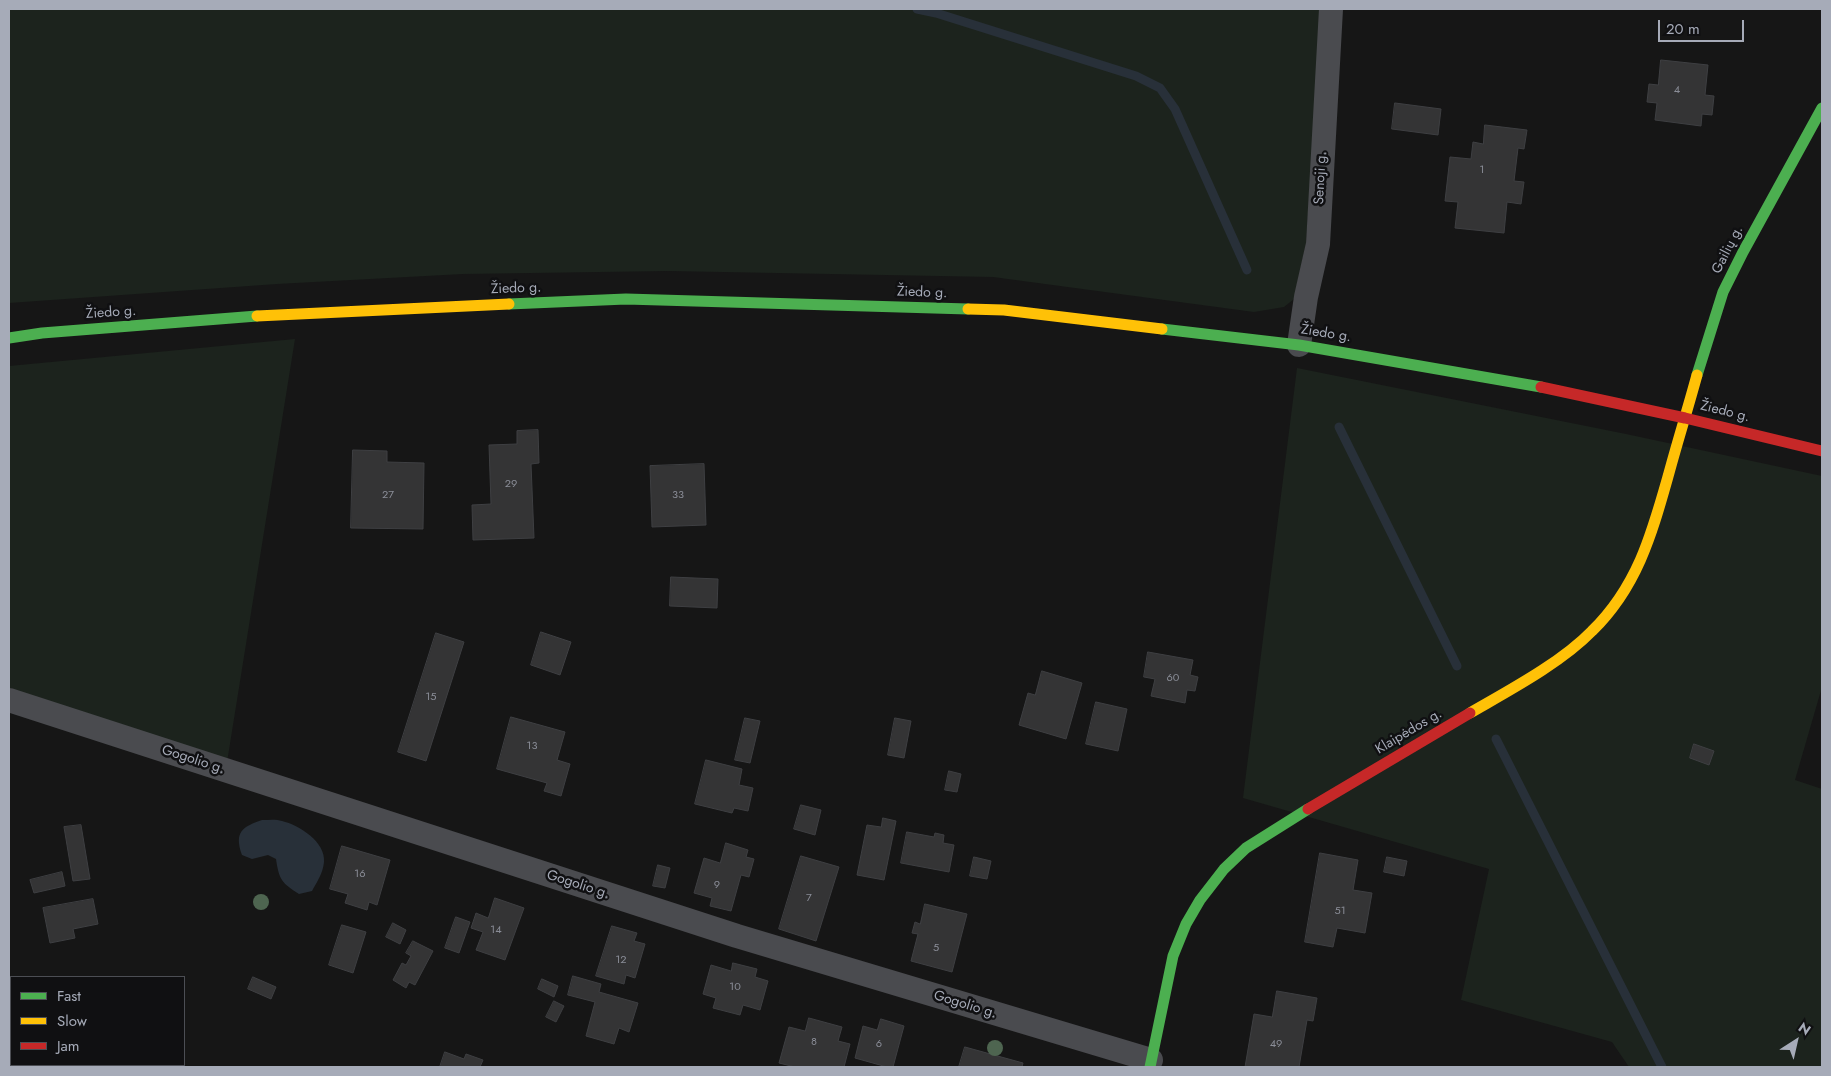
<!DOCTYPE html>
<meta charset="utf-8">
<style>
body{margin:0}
#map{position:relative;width:1831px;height:1076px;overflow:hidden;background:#161616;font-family:Jost,sans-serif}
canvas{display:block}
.frame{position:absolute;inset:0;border:10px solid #a6abb8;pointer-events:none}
.legend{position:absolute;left:10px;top:976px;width:175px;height:90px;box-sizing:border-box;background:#101012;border:1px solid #4c4e54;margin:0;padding:6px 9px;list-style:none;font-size:15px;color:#a6abb8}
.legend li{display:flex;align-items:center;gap:10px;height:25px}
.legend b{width:25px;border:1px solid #4c4e54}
.north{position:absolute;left:1771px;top:1016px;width:50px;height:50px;-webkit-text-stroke:4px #101012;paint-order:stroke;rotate:35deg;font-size:14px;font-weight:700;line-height:20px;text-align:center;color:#a6abb8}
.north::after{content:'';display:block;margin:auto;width:18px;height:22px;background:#a6abb8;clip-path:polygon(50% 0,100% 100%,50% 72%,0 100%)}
.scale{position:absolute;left:1658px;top:20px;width:86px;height:22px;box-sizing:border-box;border:2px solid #a6abb8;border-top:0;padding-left:6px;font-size:15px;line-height:18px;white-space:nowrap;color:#a6abb8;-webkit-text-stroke:4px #101012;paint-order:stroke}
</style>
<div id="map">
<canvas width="1831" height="1076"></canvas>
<div class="frame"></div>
<ul class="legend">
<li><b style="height:6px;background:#4caf50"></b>Fast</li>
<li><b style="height:6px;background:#ffc107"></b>Slow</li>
<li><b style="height:6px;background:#c62828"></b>Jam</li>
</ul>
<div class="north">N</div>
<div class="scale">20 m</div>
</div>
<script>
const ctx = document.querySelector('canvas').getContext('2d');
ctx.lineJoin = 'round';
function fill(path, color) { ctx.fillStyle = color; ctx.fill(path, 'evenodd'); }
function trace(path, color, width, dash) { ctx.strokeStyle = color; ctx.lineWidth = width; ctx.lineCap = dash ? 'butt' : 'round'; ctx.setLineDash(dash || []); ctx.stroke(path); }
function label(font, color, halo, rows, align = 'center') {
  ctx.font = font + ' Jost,sans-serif'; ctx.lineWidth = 5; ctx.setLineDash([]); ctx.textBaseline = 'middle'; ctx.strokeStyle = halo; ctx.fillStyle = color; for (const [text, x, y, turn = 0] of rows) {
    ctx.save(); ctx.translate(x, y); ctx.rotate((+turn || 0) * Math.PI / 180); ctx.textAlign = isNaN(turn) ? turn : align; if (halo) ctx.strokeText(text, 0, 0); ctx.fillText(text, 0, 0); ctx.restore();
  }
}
const green = new Path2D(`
 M9 9H1322L1306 243 1294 299 1284 307 1254 312 993 277 668 271 463 274 277 284 9 303Z
 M295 339 224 781 9 711V366Z
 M1297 368 1626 434 1822 476V687L1795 780 1822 789V1067H1629L1612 1042 1461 1000 1489 869 1243 798Z`);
const water = new Path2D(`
 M262 820C269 820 276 819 282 821 299 825 326 842 324 862 323 873 317 882 312 891L299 894C282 883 279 880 276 859L268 855 252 859 242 855C234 832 242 827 262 820Z`);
const stream = new Path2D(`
 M917 9 936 13 1136 76 1160 88 1175 109 1247 270
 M1339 427 1457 666
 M1496 739 1662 1067`);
const building = new Path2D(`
 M1661 60 1708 65 1705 95 1714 96 1712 115 1702 114 1701 126 1655 120 1657 103 1647 102 1649 84 1658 85Z
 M1395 103 1441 109 1438 135 1392 129Z
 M1485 125 1527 130 1524 149 1518 148 1514 181 1524 182 1521 204 1507 202 1504 233 1455 228 1458 202 1445 201 1450 157 1471 159 1473 142 1483 144Z
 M538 430 539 463 531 464 534 538 473 540 472 505 491 504 489 445 517 444V431Z
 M353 450 387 451V462L424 463 423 529 351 528Z
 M704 464 706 525 652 527 650 466Z
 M671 577 718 579 717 608 670 606Z
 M541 632 571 642 560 675 531 665Z
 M436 633 464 642 426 761 398 752Z
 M1148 652 1193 660 1190 675 1198 677 1195 691 1187 690 1185 703 1151 696 1155 679 1144 677Z
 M1042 671 1082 683 1066 739 1019 725 1028 693 1035 695Z
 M1096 702 1127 709 1118 751 1086 744Z
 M511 717 565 732 557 760 570 764 561 796 544 791 547 783 497 769Z
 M745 718 760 721 750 763 735 760Z
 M895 718 911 721 904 758 888 755Z
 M1694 744 1714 751 1709 765 1690 758Z
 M706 760 742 769 739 785 753 788 748 811 734 808 732 813 695 804Z
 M949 771 961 774 957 792 945 790Z
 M801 805 821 810 815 835 794 829Z
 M883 818 896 821 884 880 857 875 867 825 881 827Z
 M81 825 90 879 73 881 64 827Z
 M907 832 934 837 935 833 944 835 943 843 954 845 949 872 901 863Z
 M726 843 748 850 746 857 754 859 749 877 741 875 731 911 710 906 712 898 694 893 704 858 720 863Z
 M342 846 390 860 377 905 369 902 367 910 345 903 348 894 330 889Z
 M1320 853 1358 860 1353 890 1372 893 1365 933 1337 928 1333 947 1305 942Z
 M801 856 839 867 816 941 779 929Z
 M974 857 991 861 987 879 970 876Z
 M1387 857 1407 861 1404 876 1384 872Z
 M658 865 670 868 665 888 653 886Z
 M62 872 65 886 34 893 30 880Z
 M495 898 524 908 505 960 476 950 483 932 471 928 476 913 488 918Z
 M93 899 98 924 73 929 75 938 50 943 43 908Z
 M925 904 967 914 952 972 911 961 918 934 912 933 915 922 920 924Z
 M456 917 470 922 459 953 445 948Z
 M393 923 406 930 400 944 386 937Z
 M342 925 366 932 353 973 329 965Z
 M612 926 637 933 634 941 645 944 635 978 626 975 624 984 596 976Z
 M413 941 433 951 415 985 409 982 406 988 393 980 402 963 406 965 411 956 406 953Z
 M733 963 757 969 755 977 768 981 760 1010 743 1005 740 1015 713 1008 716 998 703 994 711 965 731 971Z
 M573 976 601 984 599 992 638 1003 629 1032 619 1028 614 1044 586 1036 595 1002 568 995Z
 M253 977 276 987 271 999 248 989Z
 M542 979 558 986 554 997 538 989Z
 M1277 991 1317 998 1313 1021 1307 1020 1299 1067H1245L1254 1014 1272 1017Z
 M554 1001 564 1006 556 1022 546 1017Z
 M809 1018 842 1027 838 1041 850 1044 844 1067H795L779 1063 789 1027 805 1031Z
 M881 1019 904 1026 893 1067H887L855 1058 863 1026 877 1030Z
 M965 1047 1023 1063 1022 1067H959Z
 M445 1052 464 1059 466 1054 483 1060 480 1067H440Z`);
const street = new Path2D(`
 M1299 345 1306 297 1318 244 1331 9
 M9 700 737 936 1151 1060`);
const fast = new Path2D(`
 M509 304 626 299 968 309
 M1162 329 1299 345 1541 387
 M9 338 42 333 257 316
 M1697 375 1723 292 1743 252 1822 108
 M1150 1067 1173 956 1186 924 1200 900 1224 869 1246 848 1308 809`);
const slow = new Path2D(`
 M968 309 1004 310 1162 329
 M257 316 509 304
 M1470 713C1508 691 1561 663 1592 631 1638 586 1652 533 1669 473 1678 440 1688 408 1697 375`);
const jam = new Path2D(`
 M1541 387 1685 418 1822 451
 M1308 809 1470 713`);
const trees = [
 [261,902],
 [995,1048]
];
const numberNames = [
 ["4",1677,90],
 ["1",1482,170],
 ["29",511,484],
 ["27",388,495],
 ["33",678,495],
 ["60",1173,678],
 ["15",431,697],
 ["13",532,746],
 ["16",360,874],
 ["9",717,885],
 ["7",809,898],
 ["51",1340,911],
 ["14",496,930],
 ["5",936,948],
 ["12",621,960],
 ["10",735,987],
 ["8",814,1042],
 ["6",879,1044],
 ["49",1276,1044]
];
const streetNames = [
 ["Senoji g.",1321,178,-87],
 ["Gailių g.",1728,250,-63],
 ["Žiedo g.",516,289,-2],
 ["Žiedo g.",922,293,2],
 ["Žiedo g.",111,313,-4],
 ["Žiedo g.",1326,334,9],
 ["Žiedo g.",1725,412,14],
 ["Klaipėdos g.",1409,732,-31],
 ["Gogolio g.",193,760,18],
 ["Gogolio g.",578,885,18],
 ["Gogolio g.",965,1005,17]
];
fill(green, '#1c231d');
fill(water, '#283039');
trace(stream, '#283039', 9);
fill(building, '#343435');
trace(building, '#3e3f42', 1);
trace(street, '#4a4b4f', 24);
trace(fast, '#4caf50', 11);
trace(slow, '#ffc107', 11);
trace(jam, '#c62828', 11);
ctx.fillStyle = '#4e6550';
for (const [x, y] of trees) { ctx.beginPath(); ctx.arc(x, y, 8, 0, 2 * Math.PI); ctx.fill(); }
label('11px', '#8a8d97', null, numberNames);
label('14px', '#a6abb8', '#101012', streetNames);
</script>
